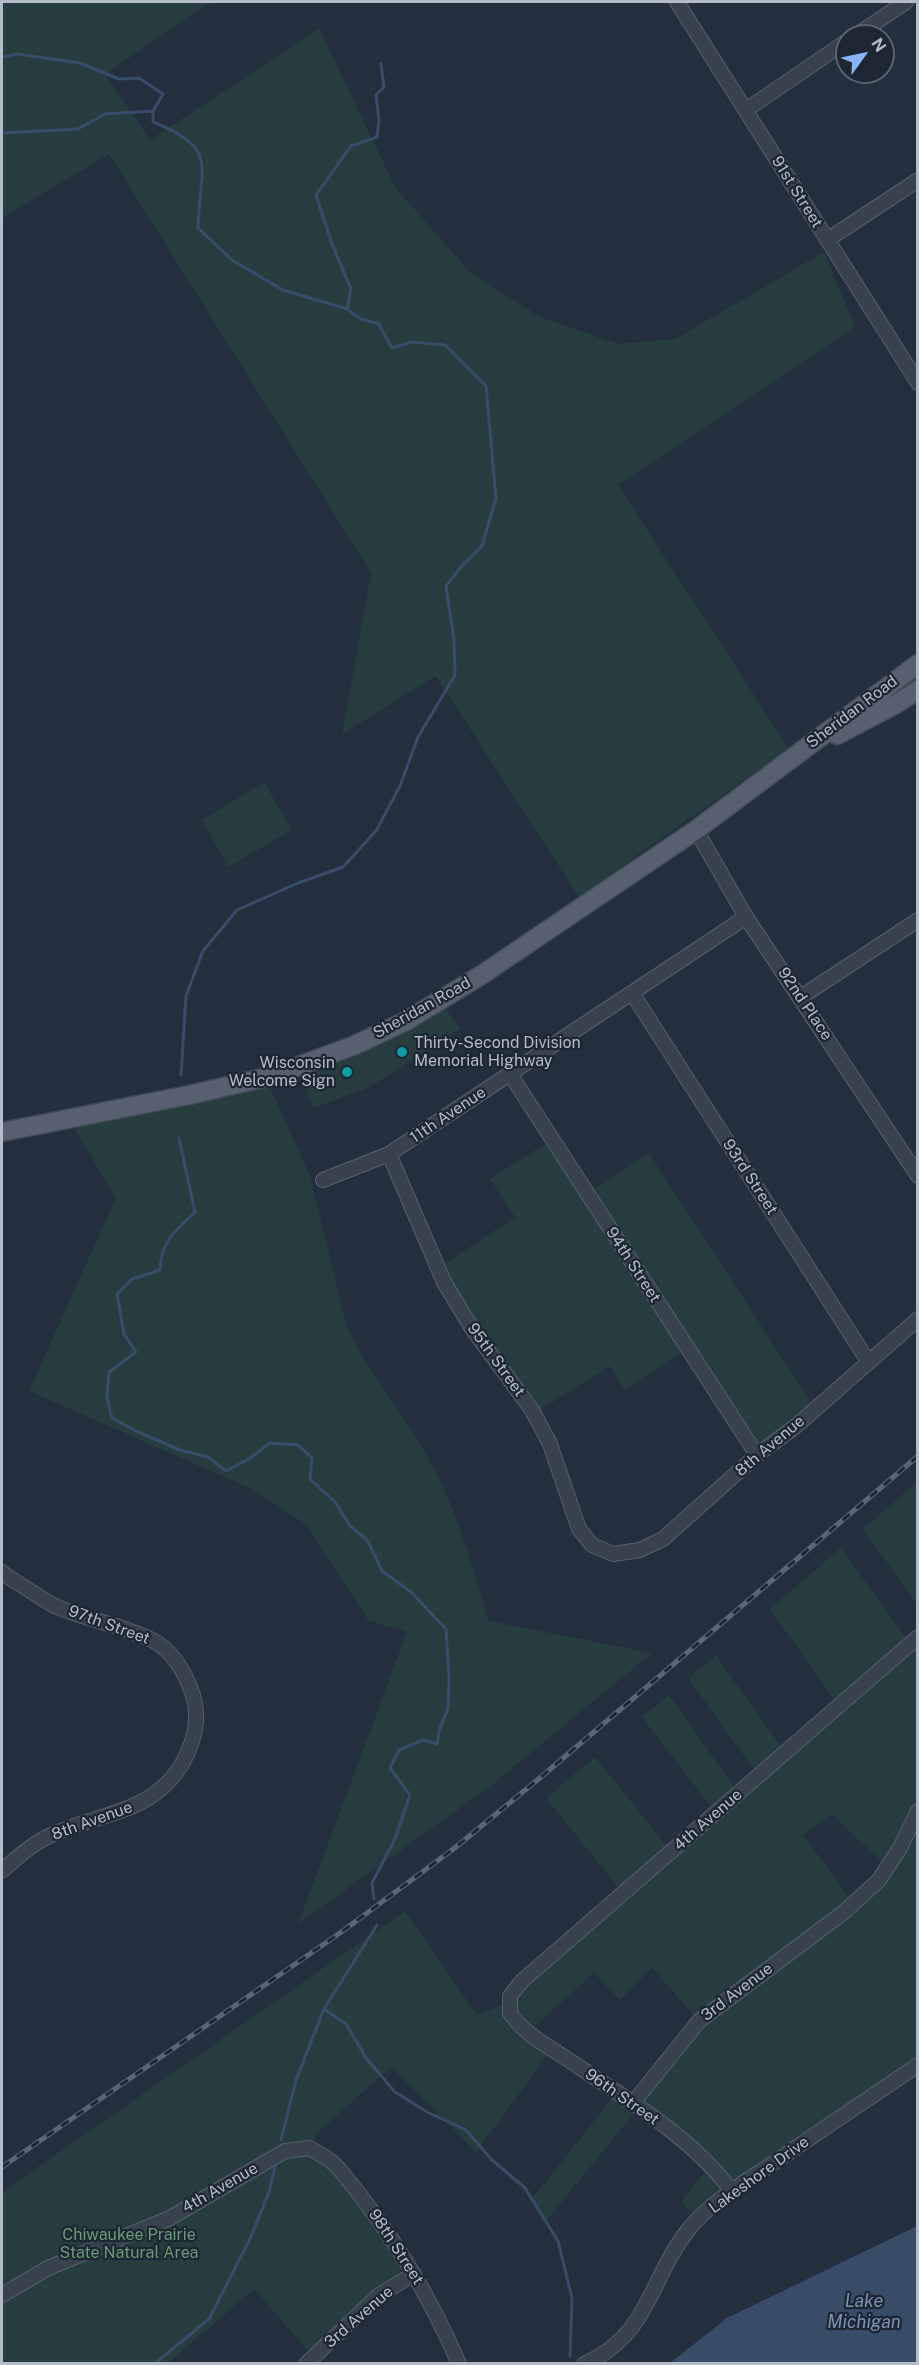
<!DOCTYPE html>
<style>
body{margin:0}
#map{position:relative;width:919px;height:2365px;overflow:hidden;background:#242f3e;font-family:"Public Sans",sans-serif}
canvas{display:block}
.frame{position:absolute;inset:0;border:3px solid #b4bcc9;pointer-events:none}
.north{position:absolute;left:835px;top:24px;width:60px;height:60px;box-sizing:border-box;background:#1d2633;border:2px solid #59626f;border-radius:50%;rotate:57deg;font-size:16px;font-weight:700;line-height:24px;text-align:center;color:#b4bcc9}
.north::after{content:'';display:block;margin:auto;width:21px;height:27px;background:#8ab4f8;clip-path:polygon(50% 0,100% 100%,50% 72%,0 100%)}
</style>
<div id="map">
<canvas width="919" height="2365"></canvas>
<div class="frame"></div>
<div class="north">N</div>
</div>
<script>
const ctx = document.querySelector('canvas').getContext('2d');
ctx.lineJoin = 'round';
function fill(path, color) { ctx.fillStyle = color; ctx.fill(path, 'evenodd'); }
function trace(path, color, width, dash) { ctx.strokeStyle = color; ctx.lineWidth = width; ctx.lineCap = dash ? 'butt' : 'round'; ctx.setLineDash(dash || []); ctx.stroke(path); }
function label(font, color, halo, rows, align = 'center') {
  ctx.font = font + ' "Public Sans",sans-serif'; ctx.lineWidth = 4.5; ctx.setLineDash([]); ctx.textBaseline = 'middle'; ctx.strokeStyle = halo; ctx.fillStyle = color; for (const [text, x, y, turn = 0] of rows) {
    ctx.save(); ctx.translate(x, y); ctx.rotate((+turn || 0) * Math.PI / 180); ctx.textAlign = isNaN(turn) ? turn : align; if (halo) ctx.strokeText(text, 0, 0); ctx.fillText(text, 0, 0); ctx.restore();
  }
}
const green = new Path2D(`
 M2 2H212L105 74 150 140 319 28 395 187 469 271 540 317 618 344 675 339 824 252 855 327 618 485 789 749 637 855 580 899 436 676 342 734 371 573 109 154 2 218Z
 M264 782 292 830 228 867 202 820Z
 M443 1005 460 1029 368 1088 313 1108 300 1071Z
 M267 1081 310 1176 347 1327C370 1375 406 1416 431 1463 458 1513 472 1567 489 1621L652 1653 492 1785 298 1924 407 1632 368 1620 307 1525 252 1489 29 1391 116 1198 71 1123Z
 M548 1142 584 1196 649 1153 812 1404 777 1434 760 1442 751 1439 690 1347 625 1391 610 1366 537 1412 469 1316 441 1266 515 1217 490 1179Z
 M917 1482V1604L863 1529Z
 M841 1548 912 1646 917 1642V2059L758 2167 696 2216 680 2202 711 2165 636 2111 546 2221 532 2199 617 2092 636 2099 691 2029 817 1941 888 1867 832 1815 803 1835 851 1900 699 2021 652 1968 620 2000 594 1973 526 2034 550 2052 476 2152 391 2067 316 2134 308 2153C316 2156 325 2161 332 2168 351 2187 397 2242 401 2268L396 2279 377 2293 311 2354 254 2289 168 2363 2 2364V2192L405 1911 477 2015 513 2000 525 1985 626 1897 546 1798 595 1757 674 1855 718 1816 642 1717 669 1695 741 1797 761 1779 688 1678 716 1656 788 1756 841 1709 770 1609Z`);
const water = new Path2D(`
 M917 2226V2363H670L727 2318Z`);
const stream = new Path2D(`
 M2 57 17 54 80 63 119 79 139 78 163 94 153 111V122C221 148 199 169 198 228L232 260 283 290 347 309 361 319 379 324 392 348 412 342 445 345 486 386 496 498 482 546 462 566 446 586 454 640 455 675 418 737 400 786 376 831 343 867 298 883 237 910 203 951 186 996 181 1075
 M2 133 78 129 105 114 153 111
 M347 309 351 289 332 244 316 195 351 146 377 137 379 121 376 95 384 87 381 64
 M179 1138 195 1212C175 1231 161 1241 160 1270L132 1279 117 1294 124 1334 136 1352 109 1372 107 1397 112 1418 138 1432 180 1450 208 1457 226 1471 249 1459 270 1443 298 1445 312 1458 310 1479 335 1502 350 1526 368 1541 382 1571 411 1592 446 1629 449 1679 448 1708 439 1731 437 1744 423 1740 399 1750 390 1768 410 1795 395 1839 372 1883 374 1899
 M324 2009 346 2024 366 2058 395 2092 427 2112 466 2130 491 2159 525 2188 558 2241 572 2298 570 2356
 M281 2140 296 2080 324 2009 377 1925
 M154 2364 209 2319 250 2239 269 2192 275 2166`);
const minor = new Path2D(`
 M677 2 918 383
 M855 36 906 2
 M746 110 847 41
 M827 240 918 180
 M696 830 746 917 918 1176
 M632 993 868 1361
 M801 997 918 920
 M510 1074 757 1455
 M389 1154 444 1282 473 1330 532 1410 550 1444 579 1529 592 1545 613 1554 640 1550 663 1539 757 1455 796 1426 918 1319
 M323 1180 389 1154 746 917
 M2 1572C8 1578 17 1582 24 1587 34 1593 45 1601 55 1606 87 1620 123 1625 154 1641 174 1652 186 1675 193 1695 199 1716 196 1733 188 1752 161 1814 102 1811 49 1836 32 1844 16 1858 2 1871
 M633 2103 699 2021 844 1912 879 1880 900 1848 918 1811
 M732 2191C692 2138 634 2104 579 2067 557 2051 525 2036 510 2013V1996L522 1981 918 1637
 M2 2295 48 2268 170 2218 285 2151 310 2148 331 2161 340 2170C390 2230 428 2291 459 2364
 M306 2364 379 2295 414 2274
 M584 2364C649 2336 649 2280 688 2230 711 2201 747 2181 778 2160 824 2128 871 2097 918 2065`);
const major = new Path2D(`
 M837 735 896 704 918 690
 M2 1132 189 1095 272 1076 355 1045 406 1021 483 974 696 830 918 664`);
const rail = new Path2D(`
 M2 2167 340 1933 456 1847 541 1777 918 1456`);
const markers = [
 [402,1052,6,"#0f9aa8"],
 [347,1072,6,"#0f9aa8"]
];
const streetNames = [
 ["91st Street",797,192,58],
 ["Sheridan Road",852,712,-37],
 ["92nd Place",805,1004,56],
 ["Sheridan Road",422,1008,-29],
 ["11th Avenue",448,1115,-34],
 ["93rd Street",750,1177,57],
 ["94th Street",633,1265,57],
 ["95th Street",496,1360,54],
 ["8th Avenue",770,1446,-40],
 ["97th Street",109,1625,20],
 ["4th Avenue",708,1820,-41],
 ["8th Avenue",92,1821,-20],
 ["3rd Avenue",737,1992,-37],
 ["96th Street",622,2097,35],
 ["Lakeshore Drive",759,2175,-36],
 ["4th Avenue",220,2188,-30],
 ["98th Street",396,2247,57],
 ["3rd Avenue",359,2317,-41]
];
const poiNames = [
 ["Thirty-Second Division",414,1043],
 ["Memorial Highway",414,1061],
 ["Wisconsin",335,1063,"right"],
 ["Welcome Sign",335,1081,"right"]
];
const parkNames = [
 ["Chiwaukee Prairie",129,2235],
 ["State Natural Area",129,2253]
];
const waterNames = [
 ["Lake",864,2301],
 ["Michigan",864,2322]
];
fill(green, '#263c3f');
fill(water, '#394c67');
trace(stream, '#394c67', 3);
trace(minor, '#565f6c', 16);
trace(major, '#414a57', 21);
trace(minor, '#38414e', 14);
trace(major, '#56606e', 18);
trace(rail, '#5a6575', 5);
trace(rail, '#1d2633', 3, [9]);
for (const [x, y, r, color] of markers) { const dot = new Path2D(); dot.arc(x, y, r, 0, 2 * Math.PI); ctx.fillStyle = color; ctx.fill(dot); trace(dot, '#1d2633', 2); }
label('16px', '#b4bcc9', '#1d2633', streetNames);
label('16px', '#b4bcc9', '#1d2633', poiNames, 'left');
label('16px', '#6b9a76', '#1d2633', parkNames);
label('italic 18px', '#7c92b1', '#1d2633', waterNames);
</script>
